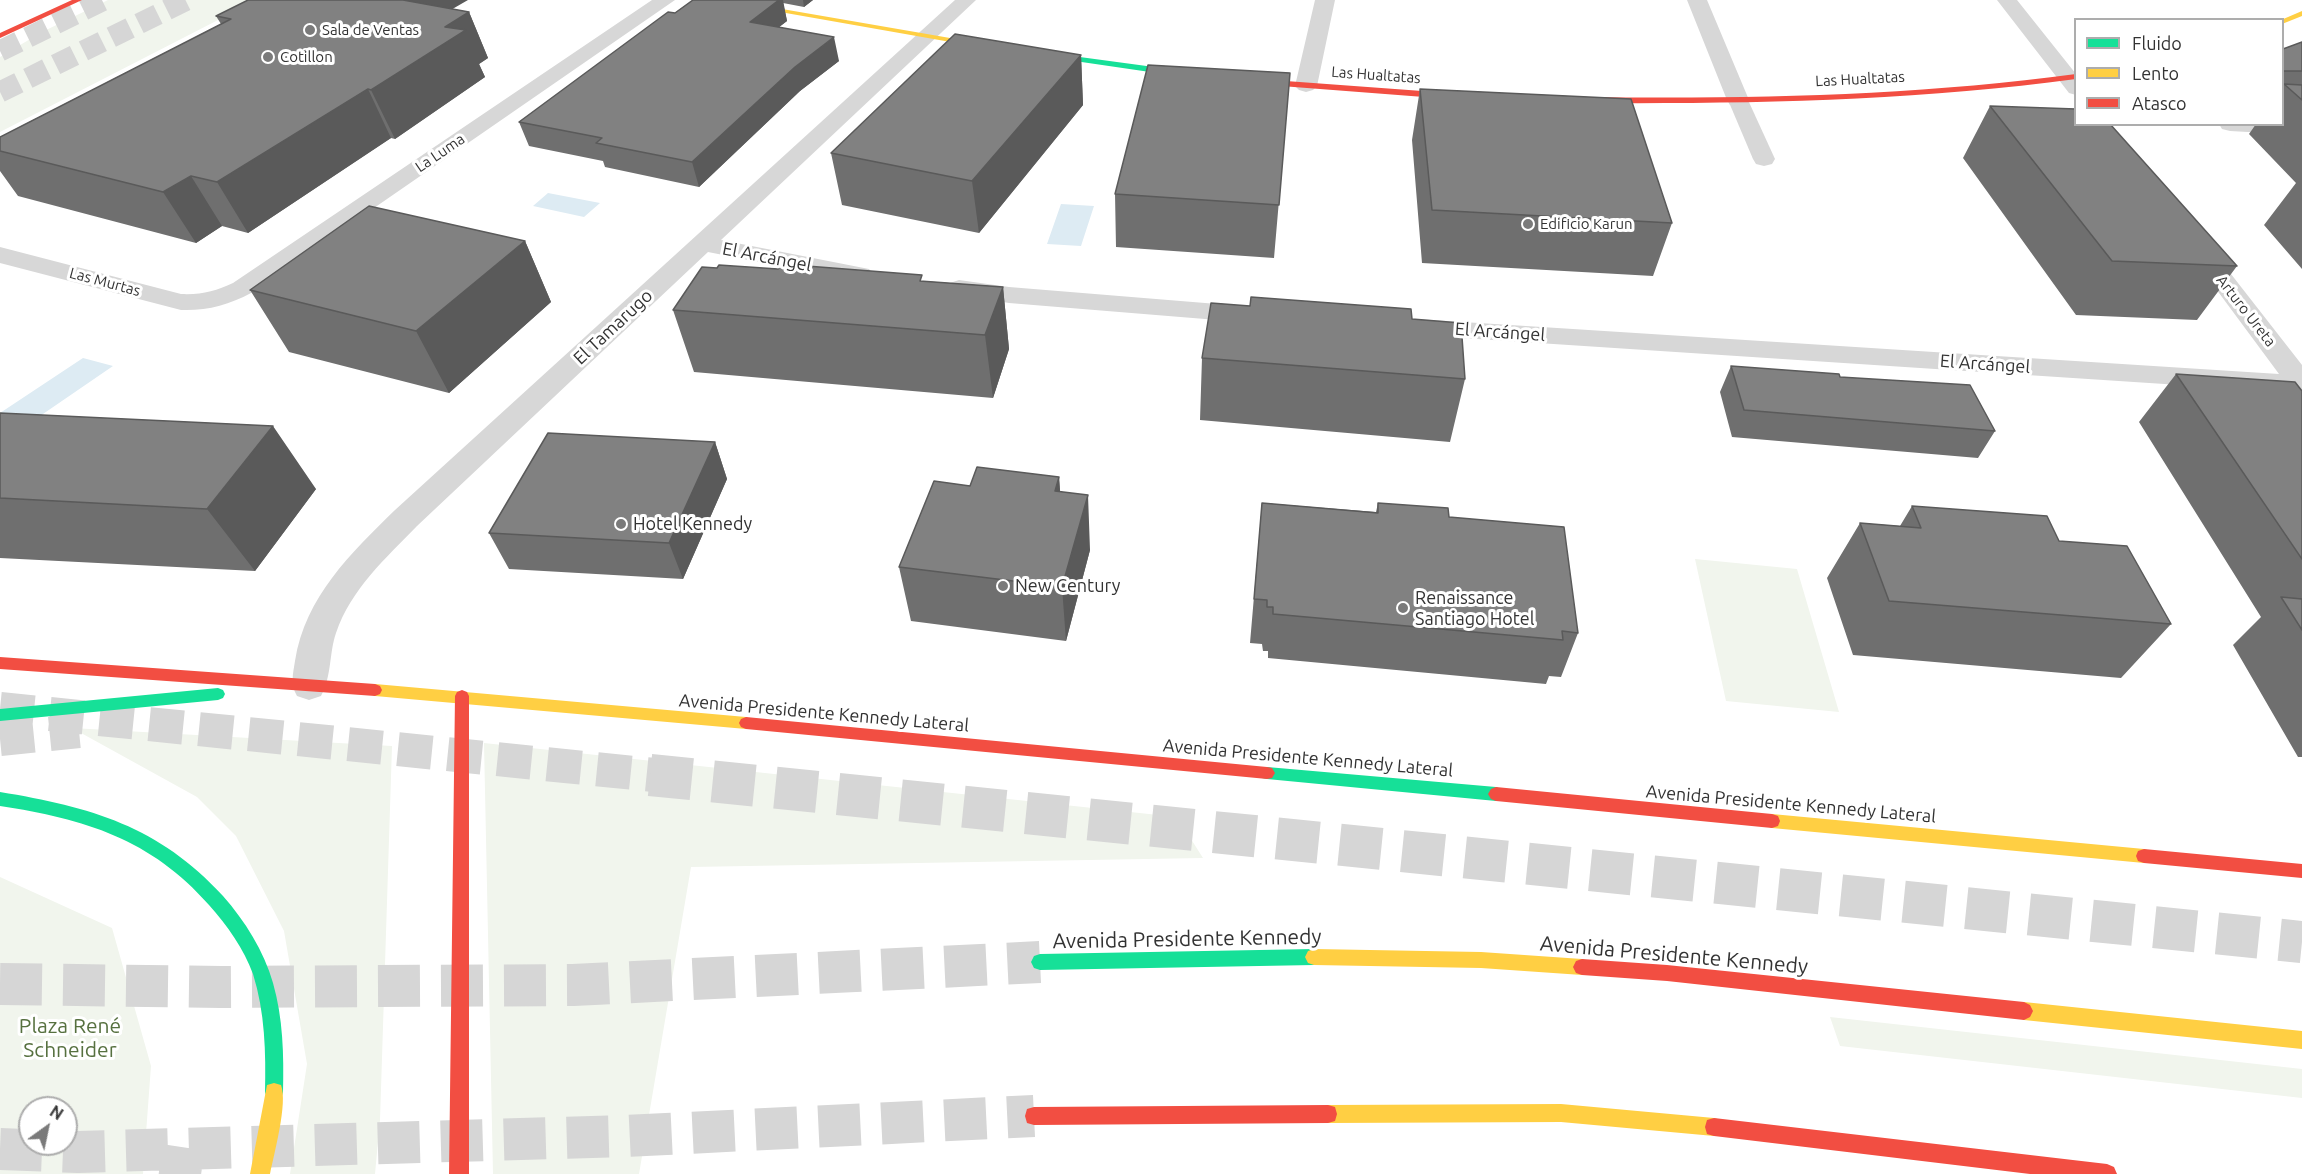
<!DOCTYPE html>
<meta charset="utf-8">
<style>
body{margin:0}
#map{position:relative;width:2302px;height:1174px;overflow:hidden;background:#fff;font-family:Ubuntu,sans-serif}
canvas{display:block}
.legend{position:absolute;left:2074px;top:18px;width:210px;height:108px;box-sizing:border-box;background:#fff;border:2px solid #adadad;margin:0;padding:8px 10px;list-style:none;font-size:18px;color:#333}
.legend li{display:flex;align-items:center;gap:12px;height:30px}
.legend b{width:30px;border:2px solid #adadad}
.north{position:absolute;left:18px;top:1096px;width:60px;height:60px;box-sizing:border-box;background:#fff;border:2px solid #adadad;border-radius:50%;rotate:33deg;font-size:16px;font-weight:700;line-height:24px;text-align:center;color:#333}
.north::after{content:'';display:block;margin:auto;width:21px;height:27px;background:#7a7a7a;clip-path:polygon(50% 0,100% 100%,50% 72%,0 100%)}
</style>
<div id="map">
<canvas width="2302" height="1174"></canvas>
<ul class="legend">
<li><b style="height:8px;background:#16e098"></b>Fluido</li>
<li><b style="height:8px;background:#ffcf43"></b>Lento</li>
<li><b style="height:8px;background:#f24e42"></b>Atasco</li>
</ul>
<div class="north">N</div>
</div>
<script>
const ctx = document.querySelector('canvas').getContext('2d');
ctx.lineJoin = 'round';
function fill(path, color) { ctx.fillStyle = color; ctx.fill(path, 'evenodd'); }
function trace(path, color, width, dash) { ctx.strokeStyle = color; ctx.lineWidth = width; ctx.lineCap = dash ? 'butt' : 'round'; ctx.setLineDash(dash || []); ctx.stroke(path); }
function label(font, color, halo, rows, align = 'center') {
  ctx.font = font + ' Ubuntu,sans-serif'; ctx.lineWidth = 6; ctx.setLineDash([]); ctx.textBaseline = 'middle'; ctx.strokeStyle = halo; ctx.fillStyle = color; for (const [text, x, y, turn = 0] of rows) {
    ctx.save(); ctx.translate(x, y); ctx.rotate((+turn || 0) * Math.PI / 180); ctx.textAlign = isNaN(turn) ? turn : align; if (halo) ctx.strokeText(text, 0, 0); ctx.fillText(text, 0, 0); ctx.restore();
  }
}
const green = new Path2D(`
 M108 0H257L0 132V57L42 32Z
 M1695 559 1797 569 1839 712 1726 701Z
 M72 728 392 746 380 1120 375 1174H290L307 1064 284 931 236 836 197 797Z
 M484 743 1177 817 1203 858 691 867 639 1174H493Z
 M0 877 112 928 151 1066 143 1174H0ZM30 1108H66V1144H30Z
 M1830 1017 2302 1069V1098L1840 1046Z`);
const water = new Path2D(`
 M548 193 600 203 584 217 533 206Z
 M1061 204 1094 206 1081 246 1047 244Z
 M83 358 113 366 24 427 0 421V413Z`);
const highwayTunnelFar2 = new Path2D(`
 M0 51 104 0
 M0 92 187 0`);
const highwayTunnelFar1 = new Path2D(`
 M0 709 664 776
 M0 739 79 731`);
const highwayTunnel = new Path2D(`
 M650 775 2302 942
 M0 984 221 987 573 985 1040 962
 M0 1149 78 1152 624 1136 1034 1116
 M160 1165 220 1174`);
const lane = new Path2D(`
 M1738 94 1745 96 1748 100 1775 159 1772 164 1764 166 1756 164 1753 159 1728 100 1731 96Z`);
const street = new Path2D(`
 M652 0H675L251 293C229 305 206 311 181 310L0 263V247L181 294C201 295 216 291 233 283Z
 M955 0H976L721 240 869 269 873 274 869 279 860 282 708 252 417 526C386 558 351 589 336 633 329 653 332 676 321 696L309 700 297 696C290 684 293 674 295 661 305 597 351 553 395 510Z
 M1315 0H1335L1317 86 1313 90 1306 92 1299 90 1295 86Z
 M1687 0H1707L1749 100 1746 105 1738 106 1730 105 1727 100Z
 M1997 0H2017L2076 74V95L2069 93Z
 M2282 120 2302 121V135L2230 131 2222 129 2219 124H2282Z
 M2197 240 2206 242 2302 365V393L1416 335 1407 333 1403 327 1407 321 1416 319 2279 374 2185 247 2188 242Z
 M959 280 1009 287 1254 307 1263 309 1267 315 1263 321 1254 323 1009 303 950 293 946 288 950 283Z`);
const fast = new Path2D(`
 M976 43 1191 72 1195 75 1191 78 979 47 975 45Z
 M218 688 223 690 225 694 223 698 218 700 0 721V709Z
 M1267 767 1496 787 1501 789 1504 794 1501 799 1496 801 1267 779 1262 778 1259 773 1262 768Z
 M0 792C91 807 159 826 223 896 245 921 264 951 273 983 283 1018 284 1055 283 1092L281 1099 274 1101 267 1099 265 1092C266 1053 265 1012 253 974 244 949 227 925 209 905 151 839 85 819 0 806Z
 M1314 949 1320 951 1323 957 1320 963 1314 965 1040 970 1034 968 1031 962 1034 956 1040 954Z`);
const slow = new Path2D(`
 M712 0H730L979 43 983 45 979 47Z
 M2302 11V16L2282 24 2281 20Z
 M375 684 746 717 751 719 753 723 751 727 746 729 375 696 370 694 368 690 370 686Z
 M1772 814 2144 849 2150 851 2152 856 2150 861 2144 863 1772 828 1766 826 1764 821 1766 816Z
 M1314 949 1481 952 1582 959 1588 961 1591 967 1588 973 1582 975 1481 968 1314 965 1308 963 1305 957 1308 951Z
 M2024 1002 2302 1031V1049L2024 1020 2018 1017 2015 1011 2018 1005Z
 M274 1083 281 1085C288 1103 274 1154 270 1174H250L267 1085Z
 M1561 1104 1714 1118 1721 1120 1723 1127 1721 1134 1714 1136 1561 1122 1328 1123 1321 1121 1319 1114 1321 1107 1328 1105Z`);
const jam = new Path2D(`
 M72 0H82L0 38V33Z
 M2076 74V79C1913 101 1750 104 1586 103L1582 100 1586 97C1750 99 1913 96 2076 74Z
 M1245 78 1463 94 1467 97 1463 100 1242 83 1241 81Z
 M0 657 375 684 380 686 382 690 380 694 375 696 0 669Z
 M462 690 467 692 469 696V1174H449L455 696 457 692Z
 M746 717 1267 767 1272 768 1275 773 1272 778 1267 779 746 729 741 727 739 723 741 719Z
 M1496 787 1772 814 1778 816 1780 821 1778 826 1772 828 1496 801 1491 799 1488 794 1491 789Z
 M2144 849 2302 864V878L2144 863 2138 861 2136 856 2138 851Z
 M1582 959 1667 965 2024 1002 2030 1005 2033 1011 2030 1017 2024 1020 1667 981 1582 975 1576 973 1573 967 1576 961Z
 M1328 1105 1335 1107 1337 1114 1335 1121 1328 1123 1034 1125 1027 1123 1025 1116 1027 1109 1034 1107Z
 M1714 1118 2107 1164 2114 1167 2117 1174H2030L1714 1136 1707 1134 1705 1127 1707 1120Z`);
const wall = new Path2D(`
 M693 0H813L804 7 783 3 787 21 779 27 839 61 800 91 699 187 605 167 603 161 529 146 519 122Z
 M453 9 469 12 488 58 479 64 485 77 395 139 391 138 248 233 222 226 196 243 18 196 0 171V137L221 24 216 16Z
 M2302 42V269L2264 225 2296 183 2249 134 2256 124H2283V49Z
 M1081 55 1083 105 979 233 842 205 831 153Z
 M1290 73 1274 258 1116 247 1115 194Z
 M1420 89 1672 223 1653 276 1422 263 1412 140Z
 M1990 106 2237 266 2197 320 2076 315 1963 158Z
 M525 241 551 302 449 393 289 352 250 290Z
 M923 281 1003 287 1009 349 993 398 694 372 673 310Z
 M1412 319 1465 379 1450 442 1200 420 1202 358Z
 M1731 366 1840 377 1995 431 1978 458 1732 437 1720 392Z
 M2176 374 2302 391V757H2298L2233 645 2261 617 2139 422Z
 M0 413 316 489 255 571 0 558Z
 M715 442 727 479 683 579 509 569 489 533Z
 M1059 477 1060 492 1090 550 1066 641 911 621 899 567 970 486Z
 M1262 503 1376 512 1378 503 1449 517 1578 633 1561 677 1549 676 1546 684 1268 658V651H1263L1262 644 1250 643Z
 M1912 506 2059 541 2171 624 2121 678 1853 655 1827 578 1860 523 1900 526Z`);
const shadedWall = new Path2D(`
 M378 0H468L397 41Z
 M779 0H783L787 21 756 45 750 22Z
 M803 0H813L804 7Z
 M469 12 488 58 479 64 485 77 395 139 371 90 445 27Z
 M834 37 839 61 800 91 699 187 692 162 795 67Z
 M1081 55 1083 105 979 233 972 181Z
 M368 89 391 138 248 233 217 182Z
 M191 176 222 226 196 243 163 192Z
 M525 241 551 302 449 393 416 331Z
 M1003 287 1009 349 993 398 985 335Z
 M273 426 316 489 255 571 207 509Z
 M715 442 727 479 683 579 669 543Z
 M1059 477 1063 531 1055 491Z
 M1088 495 1090 550 1066 641 1062 587Z`);
const building = new Path2D(`
 M248 0H403L469 12 445 27 466 30 371 90 368 89 217 182 191 176 163 192 0 151V137L231 19 216 16Z
 M693 0H779L750 22 834 37 795 67 692 162 596 143 602 138 519 122 668 12 675 13Z
 M955 34 1081 55 972 181 831 153Z
 M2302 42V71H2283V49Z
 M1148 65 1290 73 1279 205 1115 194Z
 M2284 84 2302 85V100Z
 M1420 89 1631 99 1672 223 1432 210Z
 M1990 106 2076 109V124H2110L2237 266 2112 261Z
 M369 206 525 241 416 331 250 290Z
 M781 264 922 275 920 281 1003 287 985 335 673 310 702 267 717 268 719 265 778 269Z
 M1251 297 1411 309 1412 319 1461 323 1465 379 1202 358 1211 303 1250 306Z
 M1731 366 1839 374 1840 377 1970 385 1995 431 1744 410Z
 M2176 374 2295 382 2302 391V559Z
 M0 413 273 426 207 509 0 498Z
 M548 433 715 442 669 543 489 533Z
 M977 467 1059 477 1055 491 1088 495 1062 587 899 567 934 481 970 486Z
 M1262 503 1378 513V503L1448 508 1449 517 1564 527 1578 633 1562 631 1563 640 1273 614V607H1267V600L1254 599Z
 M1912 506 2047 516 2059 541 2127 546 2171 624 1889 601 1860 523 1921 528Z
 M2281 597 2302 599V630Z`);
const markers = [
 [310,30,6,"#7a7a7a"],
 [268,57,6,"#7a7a7a"],
 [1528,224,6,"#7a7a7a"],
 [621,524,6,"#7a7a7a"],
 [1003,586,6,"#7a7a7a"],
 [1403,608,6,"#7a7a7a"]
];
const farPoinames = [
 ["Sala de Ventas",322,30],
 ["Cotillon",280,57],
 ["Edificio Karun",1540,224]
];
const farStreetnames = [
 ["Las Hualtatas",1376,75,4],
 ["Las Hualtatas",1860,79,-3],
 ["La Luma",440,153,-34],
 ["Las Murtas",105,282,15],
 ["Arturo Ureta",2246,311,52]
];
const streetNames = [
 ["El Arcángel",767,257,11],
 ["El Tamarugo",613,327,-43],
 ["El Arcángel",1500,332,4],
 ["El Arcángel",1985,364,4],
 ["Avenida Presidente Kennedy Lateral",824,713,5],
 ["Avenida Presidente Kennedy Lateral",1308,758,5],
 ["Avenida Presidente Kennedy Lateral",1791,804,5]
];
const poiNames = [
 ["Hotel Kennedy",633,524],
 ["New Century",1015,586],
 ["Renaissance",1415,598],
 ["Santiago Hotel",1415,619]
];
const nearStreetnames = [
 ["Avenida Presidente Kennedy",1187,939,-1],
 ["Avenida Presidente Kennedy",1674,955,5]
];
const nearParknames = [
 ["Plaza René",70,1026],
 ["Schneider",70,1050]
];
fill(green, '#f1f5ed');
fill(water, '#ddebf3');
trace(highwayTunnelFar2, '#d6d6d6', 21, [21, 10]);
trace(highwayTunnelFar1, '#d6d6d6', 34, [34, 16]);
trace(highwayTunnel, '#d6d6d6', 42, [42, 21]);
fill(lane, '#d7d7d7');
fill(street, '#d7d7d7');
fill(fast, '#16e098');
fill(slow, '#ffcf43');
fill(jam, '#f24e42');
fill(wall, '#6f6f6f');
fill(shadedWall, '#5a5a5a');
fill(building, '#818181');
trace(building, '#5a5a5a', 1.5);
for (const [x, y, r, color] of markers) { const dot = new Path2D(); dot.arc(x, y, r, 0, 2 * Math.PI); ctx.fillStyle = color; ctx.fill(dot); trace(dot, '#fff', 2); }
label('15px', '#333', '#fff', farPoinames, 'left');
label('15px', '#333', '#fff', farStreetnames);
label('18px', '#333', '#fff', streetNames);
label('18px', '#333', '#fff', poiNames, 'left');
label('21px', '#333', '#fff', nearStreetnames);
label('21px', '#56703f', '#fff', nearParknames);
</script>
